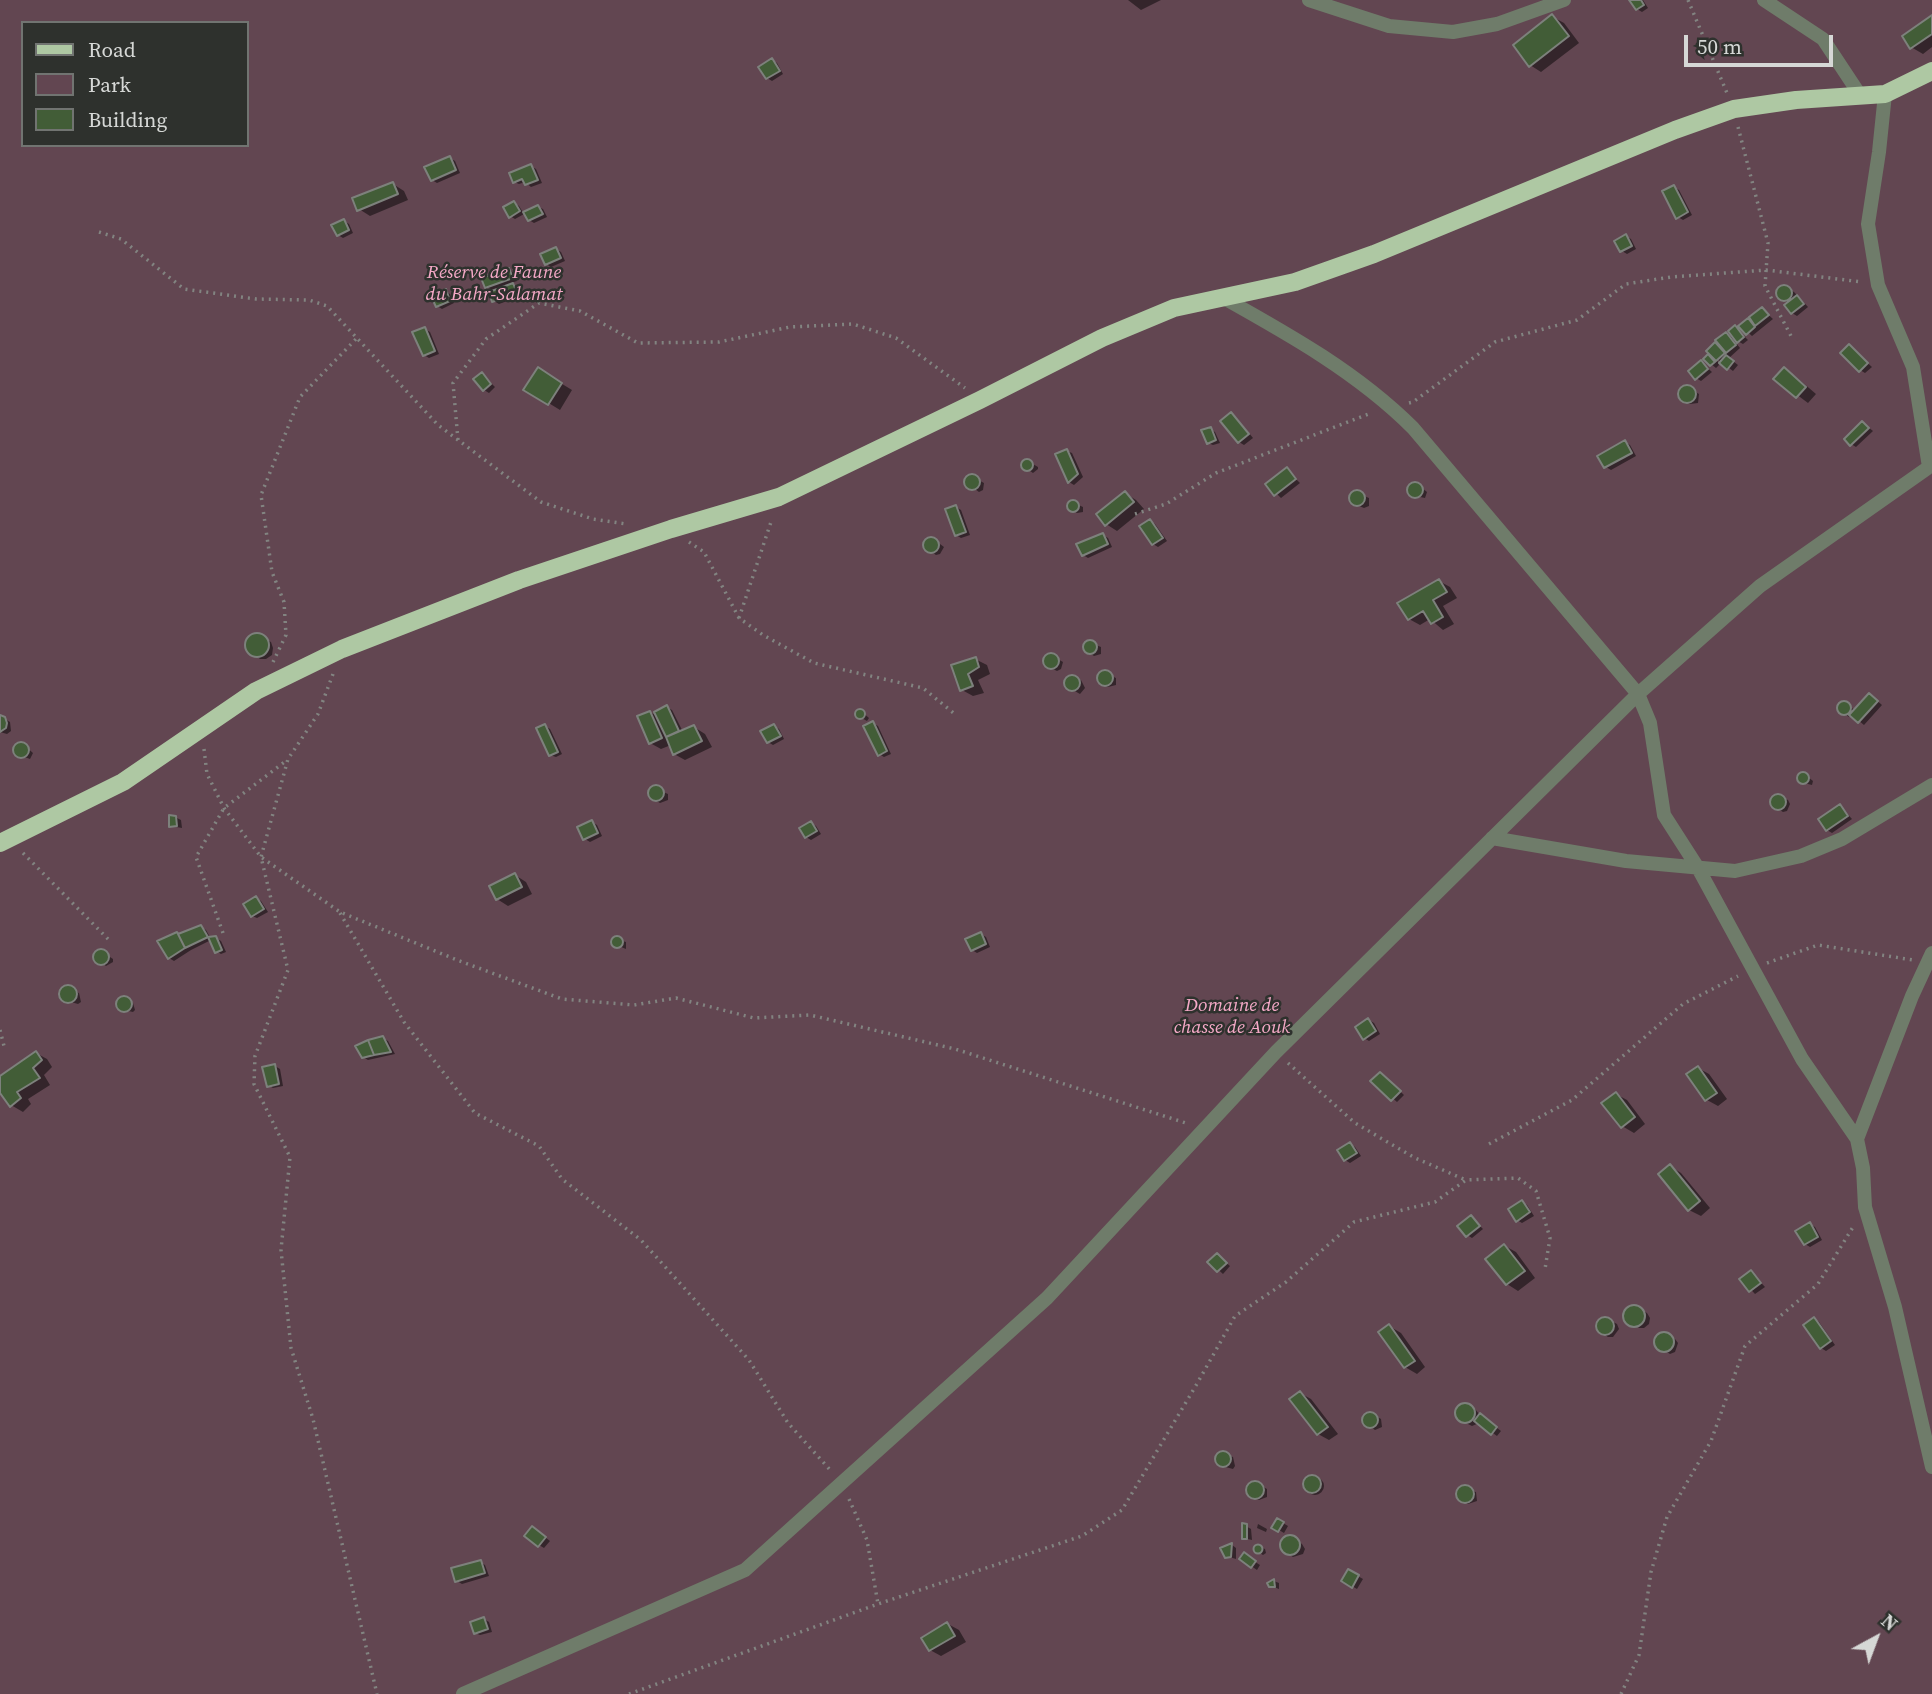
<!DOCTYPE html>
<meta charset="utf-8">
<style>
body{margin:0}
#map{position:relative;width:1932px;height:1694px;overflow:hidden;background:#2e312d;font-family:"Source Serif 4",serif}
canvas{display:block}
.legend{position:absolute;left:21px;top:21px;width:228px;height:126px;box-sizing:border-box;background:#2e312d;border:2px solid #717471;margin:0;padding:9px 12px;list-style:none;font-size:21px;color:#d6d8d6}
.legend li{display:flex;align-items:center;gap:14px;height:35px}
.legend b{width:35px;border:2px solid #717471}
.north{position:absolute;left:1841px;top:1603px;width:70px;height:70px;-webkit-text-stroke:5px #2e312d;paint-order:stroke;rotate:41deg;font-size:19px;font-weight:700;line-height:28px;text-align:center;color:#d6d8d6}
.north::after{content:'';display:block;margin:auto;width:24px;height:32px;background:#d6d8d6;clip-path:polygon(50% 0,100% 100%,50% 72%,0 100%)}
.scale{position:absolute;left:1684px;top:35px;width:149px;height:32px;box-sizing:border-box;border:4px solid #d6d8d6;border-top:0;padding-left:9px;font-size:21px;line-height:24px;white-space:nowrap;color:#d6d8d6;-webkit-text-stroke:5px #2e312d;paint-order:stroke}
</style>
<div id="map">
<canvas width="1932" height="1694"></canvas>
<ul class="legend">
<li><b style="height:9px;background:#aec8a3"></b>Road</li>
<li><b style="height:19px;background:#624651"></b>Park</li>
<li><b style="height:19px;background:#425d37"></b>Building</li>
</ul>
<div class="north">N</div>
<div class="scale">50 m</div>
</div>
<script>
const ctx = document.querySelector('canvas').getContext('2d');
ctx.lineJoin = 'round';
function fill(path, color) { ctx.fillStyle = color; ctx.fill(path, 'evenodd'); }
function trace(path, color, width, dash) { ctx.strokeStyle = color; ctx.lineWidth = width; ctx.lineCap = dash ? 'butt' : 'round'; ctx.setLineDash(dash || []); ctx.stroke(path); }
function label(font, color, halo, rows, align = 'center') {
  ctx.font = font + ' "Source Serif 4",serif'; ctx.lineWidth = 5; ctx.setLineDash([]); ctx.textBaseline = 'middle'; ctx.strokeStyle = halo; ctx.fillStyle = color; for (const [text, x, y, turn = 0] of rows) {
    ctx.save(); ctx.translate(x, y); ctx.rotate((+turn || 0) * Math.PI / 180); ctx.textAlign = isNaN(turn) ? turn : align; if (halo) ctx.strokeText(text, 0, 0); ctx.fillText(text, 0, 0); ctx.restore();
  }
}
const green = new Path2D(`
 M0 0H1932V1694H0ZM23 23H247V145H23Z`);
const shadow = new Path2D(`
 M1128 0H1161L1141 10Z
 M1631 0H1643L1648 8 1642 12 1637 9Z
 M1553 17 1564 23 1579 43 1541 72 1530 65Z
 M1932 17V47L1923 54 1911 47Z
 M772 60 777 63 783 74 772 81 767 78Z
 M450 158 455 161 460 173 437 183 432 180Z
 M531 166 536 169 542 183 531 187 525 182 519 184 514 182Z
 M393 184 404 191 408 200 370 216 359 209Z
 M1674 187 1679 190 1692 215 1683 220 1678 217Z
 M514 203 519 206 524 214 538 207 543 209 547 217 534 223 529 220 526 213 515 219 510 216Z
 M344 221 349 224 353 233 343 238 338 235Z
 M1626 236 1631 239 1636 249 1627 254 1622 251Z
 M556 249 561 252 565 261 551 267 546 264Z
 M509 270 514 273 517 281 511 283 518 287 521 296 499 304 494 301V291L487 287Z
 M1784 287 1794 292 1808 307 1797 316 1792 313 1789 304 1777 293Z
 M445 291 450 294 454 303 442 309 437 306Z
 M1762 309 1773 319 1752 336 1741 326Z
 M1735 327 1748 340 1743 344 1732 338 1740 348 1729 358 1738 365 1733 371 1717 359 1719 365 1716 368 1705 359 1712 354 1715 344 1726 351V334L1737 340Z
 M425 329 430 332 439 354 429 358 424 355Z
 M1849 346 1872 367 1865 373 1860 370Z
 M1701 362 1712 372 1701 381 1696 378Z
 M1784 369 1795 376 1816 394 1808 403 1776 379Z
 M482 374 495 387 489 393 484 390Z
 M549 376 572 390 560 410 526 389Z
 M1684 388H1689L1699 394 1698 403 1690 404 1680 398 1681 390Z
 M1231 414 1236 417 1253 438 1244 445 1239 442Z
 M1863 423 1873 431 1856 447 1851 444Z
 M1210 429 1215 432 1220 443 1213 445 1208 443Z
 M1625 442 1630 445 1636 456 1611 470 1606 467Z
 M1067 451 1072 453 1083 477 1074 485 1069 482 1057 455Z
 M1026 460 1038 467V469L1033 473 1023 466Z
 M1287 470 1300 483 1281 498 1268 485Z
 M971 476 984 483 983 490 979 492 967 483Z
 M1413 484H1417L1427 492 1425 498 1411 495 1409 491Z
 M1355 492 1369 498V506L1364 508 1354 504 1351 500 1352 494Z
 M1125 493 1136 500 1144 509 1117 531 1106 524Z
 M1072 502 1083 507V512L1077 513 1071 510 1069 506Z
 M956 507 961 510 970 535 961 538 956 535Z
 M1150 521 1155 524 1167 541 1158 547 1153 544Z
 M1103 535 1108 538 1112 547 1088 558 1083 555Z
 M932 538 944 547 940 554 936 555 926 548 925 542Z
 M1439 581 1450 587 1457 598 1443 606 1454 624 1443 630 1430 619 1420 625 1409 619Z
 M259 635 271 642 273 648 272 655 266 659H260L247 647V641L252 636Z
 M1088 642 1101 647V654L1094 656 1088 652 1085 648Z
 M1049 654 1063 662 1061 669 1057 671 1047 666 1045 662Z
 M975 659 987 665 990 674 978 680 984 693 973 696 962 690 953 666Z
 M1103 672 1116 678V685L1108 687 1103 684 1099 679Z
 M1070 677 1081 680 1085 688 1080 694 1066 686 1067 679Z
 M1874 698 1882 705 1864 725 1852 715 1849 717 1840 711 1842 704 1856 710Z
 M667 707 672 710 683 732 694 727 705 734 712 747 685 760 674 754 671 745 661 749 650 743V712L658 717Z
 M861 711 869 718 867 721 860 717 857 713Z
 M0 716 10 722 11 731 7 734 0 732Z
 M873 723 878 726 891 754 884 757 879 754Z
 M545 726 550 729 562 754 556 757 550 755Z
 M774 726 779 729 784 739 773 745 768 742Z
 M23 744 33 753 30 759 17 754 16 747Z
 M1803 773 1813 781 1812 785 1800 782 1799 777Z
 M654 788 668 794V800L660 803 655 800 650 795Z
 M1774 797H1782L1788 800 1790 804 1787 811 1783 812 1772 805Z
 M1840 806 1852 819 1832 833 1827 830Z
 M175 817 181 820 182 828 171 826Z
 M592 822 597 825 602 836 590 842 585 839Z
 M811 823 816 826 821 834 811 840 806 837Z
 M515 875 526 882 532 894 508 906 497 899Z
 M256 898 261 901 268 912 257 918 252 916Z
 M201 927 206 930 211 939 216 938 221 941 226 952 221 954 216 951 211 940 191 950 174 961 169 958 177 934 180 935Z
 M981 934 986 937 990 947 977 953 972 950Z
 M616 939 626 942V949L614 944Z
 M101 951 113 959V962L106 966 95 958V955Z
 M65 988 79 993 81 1002 78 1004 64 1000 62 991Z
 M120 999 133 1003 135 1010 133 1012 120 1009 118 1002Z
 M1369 1020 1374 1023 1380 1034 1369 1041 1364 1038Z
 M383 1038 388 1041 395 1054 368 1060 363 1057Z
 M36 1053 47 1059 52 1067 44 1075 50 1085 28 1099 31 1104 23 1112 11 1105 0 1090V1078Z
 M275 1066 280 1069 283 1086 273 1088 268 1085Z
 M1698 1068 1709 1074 1727 1099 1718 1106 1707 1100Z
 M1385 1077 1404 1095 1397 1102 1373 1081Z
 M1616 1094 1627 1100 1645 1124 1634 1133 1622 1126Z
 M1350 1144 1355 1147 1361 1156 1350 1163 1345 1160Z
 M1670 1166 1681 1173 1710 1208 1701 1216 1689 1210Z
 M1522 1202 1527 1205 1534 1216 1522 1223 1517 1220Z
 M1471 1217 1483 1229 1472 1238 1467 1235Z
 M1810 1224 1815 1227 1822 1240 1810 1247 1805 1244Z
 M1505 1246 1516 1252 1535 1278 1518 1291 1507 1284Z
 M1217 1255 1230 1266 1223 1274 1210 1262Z
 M1751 1272 1765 1287 1755 1294 1742 1280Z
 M1635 1306 1647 1313 1650 1318 1649 1324 1644 1328H1639L1626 1319 1625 1313 1629 1308Z
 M1606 1318 1617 1324 1619 1329 1613 1337H1608L1598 1330V1323Z
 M1814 1319 1819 1322 1835 1345 1826 1351 1821 1348Z
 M1389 1326 1401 1333 1425 1367 1417 1374 1405 1367Z
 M1663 1334 1675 1339 1678 1343 1675 1352 1670 1354 1657 1346 1656 1341 1658 1336Z
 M1300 1393 1311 1399 1338 1434 1329 1440 1318 1434Z
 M1463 1405 1475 1409 1480 1415 1501 1431 1497 1436 1479 1423 1472 1426 1458 1419 1457 1413 1459 1408Z
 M1371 1413 1381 1419 1382 1427 1375 1430 1364 1422 1367 1414Z
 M1223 1453 1233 1457 1235 1466 1233 1469 1218 1465 1216 1458Z
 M1306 1486a9 9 0 1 1 18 0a9 9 0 1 1-18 0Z
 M1252 1483H1256L1267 1489V1497L1259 1500 1253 1497 1248 1491Z
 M1461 1488 1476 1492 1477 1501 1468 1504 1459 1498 1458 1491Z
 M1278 1520 1288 1526 1284 1533 1274 1527Z
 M1258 1524 1267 1529 1266 1532 1257 1528Z
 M1244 1525 1251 1529 1252 1540 1244 1538Z
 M537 1531 550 1541 544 1548 539 1545Z
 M1286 1537H1292L1302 1544 1305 1549 1303 1554 1293 1557 1283 1550 1282 1541Z
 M1232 1545 1236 1548V1559L1226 1556Z
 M1260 1547 1265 1549 1266 1553 1263 1555 1258 1552 1256 1548Z
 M1249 1558 1260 1565 1257 1570 1241 1559Z
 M480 1562 485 1565 489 1576 462 1584 457 1581Z
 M1349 1571 1363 1579 1357 1589 1343 1581Z
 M1274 1581 1279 1583V1589L1271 1586 1269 1583Z
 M484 1619 489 1622 492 1632 480 1635 475 1633Z
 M948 1624 959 1630 966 1642 941 1656 930 1650Z`);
const building = new Path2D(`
 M1629 0H1641L1644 5 1636 10Z
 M1552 14 1569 36 1529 67 1513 45Z
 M1932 15V34L1910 49 1902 36Z
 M772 58 780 71 766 79 758 67Z
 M450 156 456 170 431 181 424 167Z
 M531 164 538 180 525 185 522 179 513 183 509 173Z
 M393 182 398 194 357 211 352 198Z
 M1674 185 1688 212 1676 219 1662 191Z
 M514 201 520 211 509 218 503 207Z
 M538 205 543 214 528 221 523 212Z
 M344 219 349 230 337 236 331 225Z
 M1626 234 1632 246 1620 252 1614 241Z
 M556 247 561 258 545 265 540 254Z
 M509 268 513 278 485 288 481 278Z
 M513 283 517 293 492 302 489 292Z
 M1776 293a8 8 0 1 1 16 0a8 8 0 1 1-16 0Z
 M446 289 450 301 436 307 431 296Z
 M1797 295 1804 304 1791 314 1784 305Z
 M1762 307 1769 315 1755 326 1749 317Z
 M1748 318 1755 327 1746 335 1738 326Z
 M1735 325 1744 337 1737 343 1728 331Z
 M425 327 435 351 423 356 412 332Z
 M1726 332 1736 345 1726 353 1715 340Z
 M1715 342 1725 353 1716 361 1706 351Z
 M1849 344 1868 363 1859 372 1840 353Z
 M1708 354 1715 362 1710 366 1703 359Z
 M1726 355 1734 361 1727 370 1719 363Z
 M1701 360 1708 369 1695 380 1688 371Z
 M538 367 562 383 548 405 523 390Z
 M1784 367 1806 387 1796 398 1773 379Z
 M482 372 491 384 483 391 473 379Z
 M1678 394a9 9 0 1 1 18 0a9 9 0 1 1-18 0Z
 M1231 412 1249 434 1238 443 1220 421Z
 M1862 421 1869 428 1850 446 1844 439Z
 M1211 427 1216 440 1207 444 1201 430Z
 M1625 440 1632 453 1604 468 1597 456Z
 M1067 449 1078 474 1068 483 1055 454Z
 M1021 465a6 6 0 1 1 12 0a6 6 0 1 1-12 0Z
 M1287 467 1296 479 1274 496 1265 484Z
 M964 482a8 8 0 1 1 16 0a8 8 0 1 1-16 0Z
 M1407 490a8 8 0 1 1 16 0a8 8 0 1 1-16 0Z
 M1349 498a8 8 0 1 1 16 0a8 8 0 1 1-16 0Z
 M1125 491 1134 502 1105 526 1096 514Z
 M1067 506a6 6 0 1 1 12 0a6 6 0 1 1-12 0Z
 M956 505 966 532 955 536 945 509Z
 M1150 519 1163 538 1152 545 1139 526Z
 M1103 533 1108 544 1082 556 1076 544Z
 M923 545a8 8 0 1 1 16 0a8 8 0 1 1-16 0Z
 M1439 579 1447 592 1433 600 1443 617 1431 624 1423 611 1408 620 1397 603Z
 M245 645a12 12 0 1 1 24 0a12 12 0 1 1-24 0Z
 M1083 647a7 7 0 1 1 14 0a7 7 0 1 1-14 0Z
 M1043 661a8 8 0 1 1 16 0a8 8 0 1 1-16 0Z
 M976 657 979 667 968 674 973 686 960 691 951 665Z
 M1097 678a8 8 0 1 1 16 0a8 8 0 1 1-16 0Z
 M1064 683a8 8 0 1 1 16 0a8 8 0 1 1-16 0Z
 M1869 693 1878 701 1858 723 1849 715Z
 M1837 708a7 7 0 1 1 14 0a7 7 0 1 1-14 0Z
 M667 705 679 731 666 737 654 712Z
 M855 714a5 5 0 1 1 10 0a5 5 0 1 1-10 0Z
 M650 711 662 738 649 744 637 716Z
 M0 715 5 717 7 723 6 728 0 732Z
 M873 721 887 751 878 756 863 726Z
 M545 724 558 752 549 756 536 728Z
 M774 724 781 736 767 743 760 731Z
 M694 725 702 741 673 755 666 737Z
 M13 750a8 8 0 1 1 16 0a8 8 0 1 1-16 0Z
 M1797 778a6 6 0 1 1 12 0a6 6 0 1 1-12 0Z
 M648 793a8 8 0 1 1 16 0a8 8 0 1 1-16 0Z
 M1770 802a8 8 0 1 1 16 0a8 8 0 1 1-16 0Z
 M1840 804 1848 816 1826 831 1818 819Z
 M169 815 176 816 177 826 169 827Z
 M592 820 598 833 583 840 577 827Z
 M811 821 817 831 805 838 799 828Z
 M515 873 522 887 496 900 489 886Z
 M256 896 264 909 251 917 243 904Z
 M201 925 208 937 185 948 178 934Z
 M177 932 185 948 168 959 157 941Z
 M981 932 986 944 971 951 965 939Z
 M216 936 222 950 215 953 208 937Z
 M611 942a6 6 0 1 1 12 0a6 6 0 1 1-12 0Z
 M93 957a8 8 0 1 1 16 0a8 8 0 1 1-16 0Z
 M59 994a9 9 0 1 1 18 0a9 9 0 1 1-18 0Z
 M116 1004a8 8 0 1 1 16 0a8 8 0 1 1-16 0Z
 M1368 1018 1376 1031 1363 1040 1355 1027Z
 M383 1036 391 1052 374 1055 368 1040Z
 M368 1040 374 1055 362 1058 355 1046Z
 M36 1051 42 1060 33 1068 40 1078 17 1092 21 1098 10 1107 0 1093V1076Z
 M275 1064 279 1084 267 1087 262 1067Z
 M1698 1066 1717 1093 1705 1101 1686 1074Z
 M1380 1072 1401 1091 1391 1101 1370 1081Z
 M1616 1092 1635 1117 1621 1128 1601 1103Z
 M1350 1142 1357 1153 1344 1161 1337 1150Z
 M1670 1164 1700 1201 1688 1211 1658 1174Z
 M1522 1200 1530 1212 1516 1222 1508 1209Z
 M1471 1215 1480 1226 1466 1237 1457 1226Z
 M1810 1222 1818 1237 1804 1245 1795 1231Z
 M1504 1244 1525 1271 1506 1285 1485 1259Z
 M1217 1253 1227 1263 1217 1272 1207 1262Z
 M1751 1270 1761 1283 1749 1292 1739 1279Z
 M1623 1316a11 11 0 1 1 22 0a11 11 0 1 1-22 0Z
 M1596 1326a9 9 0 1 1 18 0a9 9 0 1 1-18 0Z
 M1814 1317 1831 1341 1820 1349 1803 1325Z
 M1389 1324 1415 1361 1404 1368 1378 1332Z
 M1654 1342a10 10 0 1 1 20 0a10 10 0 1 1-20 0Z
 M1300 1391 1328 1427 1317 1435 1289 1399Z
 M1455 1413a10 10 0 1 1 20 0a10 10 0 1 1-20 0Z
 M1362 1420a8 8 0 1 1 16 0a8 8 0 1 1-16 0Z
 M1480 1413 1497 1427 1491 1435 1474 1421Z
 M1215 1459a8 8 0 1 1 16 0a8 8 0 1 1-16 0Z
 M1303 1484a9 9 0 1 1 18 0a9 9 0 1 1-18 0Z
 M1246 1490a9 9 0 1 1 18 0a9 9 0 1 1-18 0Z
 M1456 1494a9 9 0 1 1 18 0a9 9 0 1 1-18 0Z
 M1277 1518 1284 1522 1278 1532 1271 1528Z
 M1242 1523 1247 1524V1539H1242Z
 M532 1526 546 1537 538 1547 524 1536Z
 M1280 1545a10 10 0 1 1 20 0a10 10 0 1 1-20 0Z
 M1232 1543 1231 1557 1225 1558 1220 1548Z
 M1253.5 1549a4.5 4.5 0 1 1 9 0a4.5 4.5 0 1 1-9 0Z
 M1244 1552 1256 1561 1251 1568 1239 1559Z
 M481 1560 485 1573 455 1582 451 1568Z
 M1348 1569 1359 1575 1352 1588 1341 1581Z
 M1274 1579 1275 1587H1269L1267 1583Z
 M484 1617 488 1629 474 1634 470 1622Z
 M947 1622 955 1636 929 1651 921 1638Z`);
const path = new Path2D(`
 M1688 0 1727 93
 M1738 127 1768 243 1765 286 1791 336
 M99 232 121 239 184 289 256 299 309 300 327 306 438 425 541 502 593 519 626 524
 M1409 403 1413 402 1495 342 1577 320 1626 284 1671 277 1766 270 1862 282
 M458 440 453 383 486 339 539 303 580 311 638 343 719 342 790 327 853 324 896 338 965 388
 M1135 514 1166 504 1216 473 1371 413
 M689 542 704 552 739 618 763 635 814 663 923 688 956 715
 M739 618 772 519
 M273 662 286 635 284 602 272 572 261 495 300 397 356 339
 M333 674 318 714 288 759 261 857 288 970 255 1056 254 1084 290 1157 281 1250 291 1348 313 1419 377 1694
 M204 749 207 774 224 808 261 857 340 912 457 960 562 999 634 1005 676 998 754 1018 810 1015 955 1049 1189 1124
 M23 853 110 941
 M340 913 404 1022 475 1113 539 1146 562 1179 641 1240 749 1360 788 1423 832 1472
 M223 933 196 857 224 808 287 760
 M1767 963 1818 945 1913 960
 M0 1030 4 1046 0 1048
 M1288 1063 1355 1123 1415 1158 1466 1180
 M1489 1144 1572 1100 1683 1004 1738 976
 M849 1499 867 1540 878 1604
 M629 1694 878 1604 1082 1536 1122 1510 1198 1382 1235 1316 1286 1282 1354 1222 1435 1202 1466 1180 1518 1178 1536 1191 1550 1238 1545 1269
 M1621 1694 1639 1655 1651 1572 1667 1517 1711 1441 1745 1346 1818 1284 1853 1227`);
const minor = new Path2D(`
 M1309 0 1389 26 1453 32 1497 24 1564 0
 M1764 0 1823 39 1860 95
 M1885 94 1879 152 1868 224 1878 285 1913 367 1929 467
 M1222 297C1290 335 1358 373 1413 428L1638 694 1650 723 1664 815 1698 868 1802 1059 1857 1139 1863 1168 1865 1207 1895 1307 1932 1467
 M1492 838 1626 861 1735 871 1801 856 1842 839 1932 785
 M1857 1139 1912 996 1932 953
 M463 1694 745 1570 1047 1298 1276 1052 1638 694 1760 586 1932 465`);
const primary = new Path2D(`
 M0 843 123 782 256 691 342 649 519 580 671 529 779 497 980 400 1102 338 1174 308 1295 282 1374 254 1675 130 1734 109 1796 100 1885 94 1932 71`);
const parkNames = [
 ["Réserve de Faune",494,273],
 ["du Bahr-Salamat",494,295],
 ["Domaine de",1232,1006],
 ["chasse de Aouk",1232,1028]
];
fill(green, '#624651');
fill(shadow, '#0007');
fill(building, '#425d37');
trace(building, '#7d817c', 2);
trace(path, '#828481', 3.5, [2, 5]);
trace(minor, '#6f7c6a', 14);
trace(primary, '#aec8a3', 18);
label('italic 19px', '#f5a9c7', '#2e312d', parkNames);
</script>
